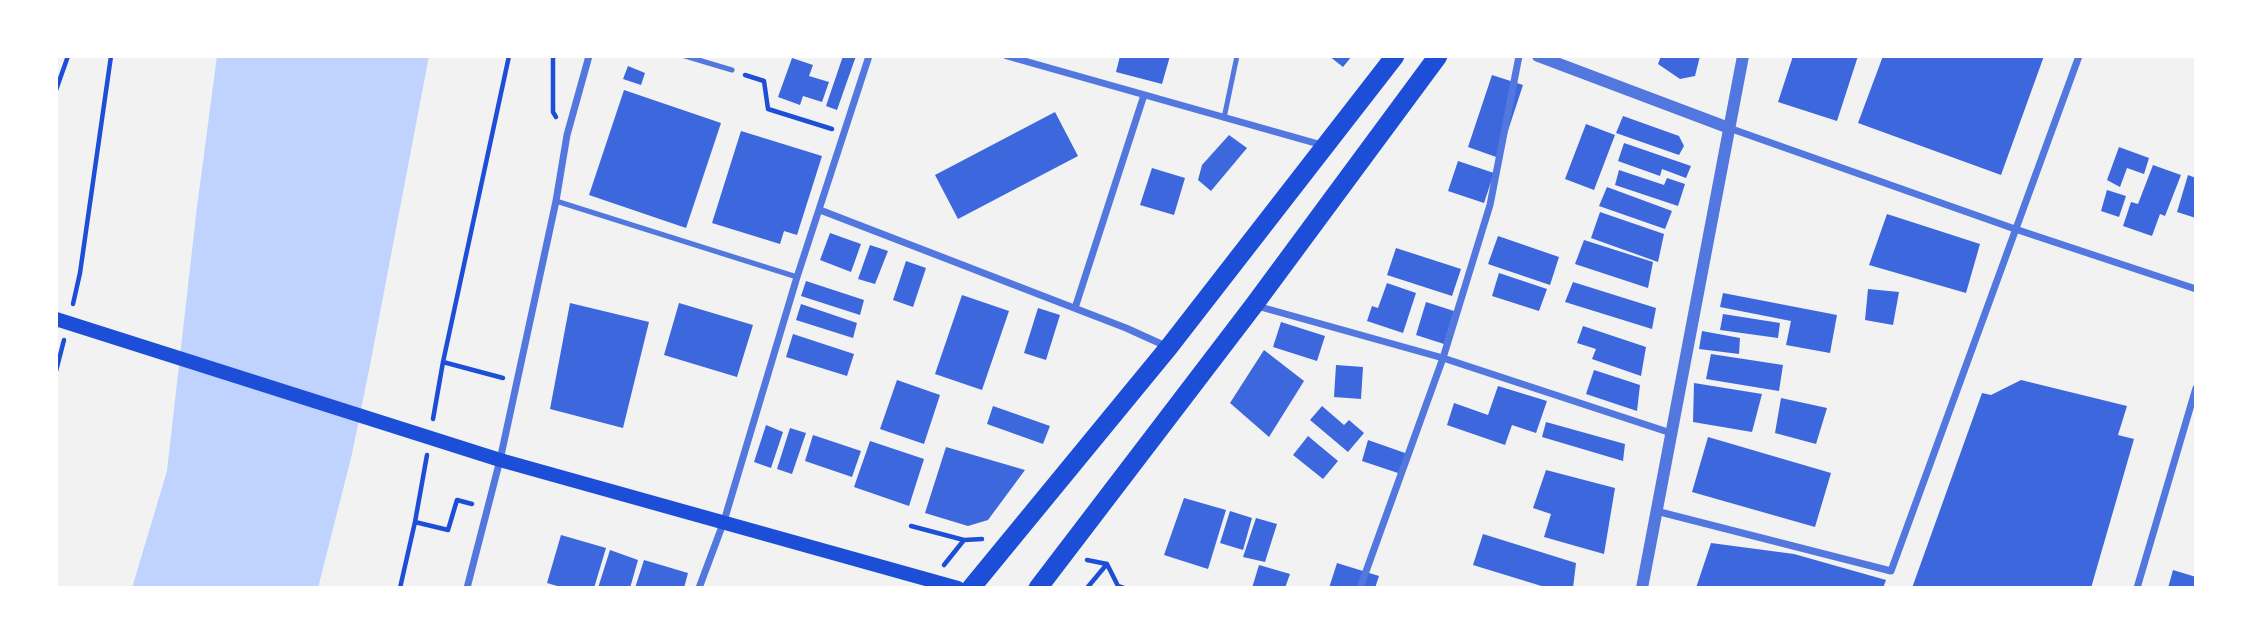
<!DOCTYPE html>
<style>
body{margin:0}
#map{position:relative;width:2252px;height:644px;overflow:hidden;background:#f2f2f2;font-family:Mulish,sans-serif}
canvas{display:block}
.frame{position:absolute;inset:0;border:58px solid #fff;pointer-events:none}
</style>
<div id="map">
<canvas width="2252" height="644"></canvas>
<div class="frame"></div>
</div>
<script>
const ctx = document.querySelector('canvas').getContext('2d');
ctx.lineJoin = 'round';
function fill(path, color) { ctx.fillStyle = color; ctx.fill(path, 'evenodd'); }
function trace(path, color, width, dash) { ctx.strokeStyle = color; ctx.lineWidth = width; ctx.lineCap = dash ? 'butt' : 'round'; ctx.setLineDash(dash || []); ctx.stroke(path); }
const water = new Path2D(`
 M217 56H429L370 365 352 454 318 588H132L167 471 197 207Z`);
const building = new Path2D(`
 M843 56H856L837 110 826 106Z
 M1120 56H1170L1162 84 1116 72Z
 M1329 56H1352L1343 67Z
 M1661 56H1700L1695 76 1680 79 1658 64Z
 M1793 56H1858L1837 121 1778 102Z
 M1883 56H2044L2001 175 1858 123Z
 M792 58 813 65 809 76 829 82 822 102 803 96 800 105 778 97Z
 M628 66 645 73 641 85 623 79Z
 M1492 75 1523 85 1499 158 1468 147Z
 M624 90 721 123 686 228 589 195Z
 M1055 112 1078 156 958 219 935 175Z
 M1623 116 1679 136 1684 146 1679 155 1616 133Z
 M1586 124 1615 135 1594 190 1565 179Z
 M741 131 822 156 797 235 784 231 780 244 712 223Z
 M1229 135 1247 148 1211 191 1198 180 1202 165Z
 M1624 143 1691 166 1686 178 1662 169 1660 176 1618 161Z
 M2119 147 2149 158 2144 174 2127 168 2120 187 2107 180Z
 M1458 161 1494 173 1484 203 1448 191Z
 M2153 165 2181 175 2165 216 2160 214 2152 236 2123 226 2131 202 2138 204Z
 M1152 168 1185 178 1174 215 1140 205Z
 M1619 170 1664 185 1667 178 1685 184 1678 206 1615 185Z
 M2188 175 2196 178V218L2177 212Z
 M1607 187 1672 211 1665 229 1599 206Z
 M2107 190 2126 196 2119 217 2101 211Z
 M1600 212 1664 234 1658 262 1591 238Z
 M1887 214 1980 244 1966 293 1869 265Z
 M830 233 861 244 851 272 820 260Z
 M1498 236 1559 257 1550 285 1488 264Z
 M1584 240 1653 262 1648 288 1575 264Z
 M870 245 888 251 875 284 858 279Z
 M1396 248 1461 269 1452 296 1387 275Z
 M906 261 926 268 913 307 893 300Z
 M1499 273 1547 289 1539 311 1492 296Z
 M806 281 864 300 860 315 801 296Z
 M1573 282 1656 308 1652 329 1565 302Z
 M1387 283 1416 293 1403 333 1367 321 1372 306 1378 308Z
 M1868 289 1899 292 1893 325 1865 320Z
 M1723 293 1837 315 1830 353 1786 345 1791 321 1720 307Z
 M962 295 1009 311 982 390 935 374Z
 M1426 302 1454 311 1444 344 1416 335Z
 M570 303 649 322 623 428 550 409Z
 M679 303 753 325 737 377 664 355Z
 M801 304 857 323 853 338 796 320Z
 M1038 308 1060 315 1046 360 1024 353Z
 M1723 314 1780 323 1778 338 1720 330Z
 M1281 322 1325 336 1317 361 1273 347Z
 M1583 326 1646 347 1641 376 1592 359 1596 349 1577 343Z
 M1702 331 1740 338 1739 354 1699 349Z
 M793 334 854 354 847 376 786 357Z
 M1264 350 1304 381 1269 437 1230 403Z
 M1711 354 1783 365 1779 391 1706 379Z
 M1336 365 1363 367 1361 399 1334 397Z
 M1594 370 1640 385 1637 411 1586 394Z
 M897 380 940 395 924 444 880 429Z
 M2021 380 2127 406 2118 435 2134 439 2091 588H1912L1982 393 1991 395Z
 M1694 383 1762 394 1752 432 1693 422Z
 M1498 386 1547 401 1536 433 1512 425 1505 445 1447 425 1454 403 1488 415Z
 M1781 398 1827 408 1816 444 1775 433Z
 M993 406 1050 426 1043 444 987 424Z
 M1322 406 1344 425 1349 420 1364 433 1348 452 1310 420Z
 M1546 422 1625 444 1623 461 1542 437Z
 M766 425 783 432 771 468 754 462Z
 M790 428 806 433 792 474 777 469Z
 M813 435 861 451 852 477 805 461Z
 M1308 436 1338 461 1323 479 1293 455Z
 M1708 437 1831 473 1815 527 1692 492Z
 M1368 440 1408 454 1401 474 1362 461Z
 M870 441 924 459 909 506 854 487Z
 M946 447 1025 470 988 520 968 526 925 513Z
 M1546 470 1615 488 1604 554 1544 537 1551 514 1533 508Z
 M1184 498 1226 510 1208 569 1164 555Z
 M1230 511 1252 518 1243 550 1220 543Z
 M1256 518 1277 524 1265 562 1243 557Z
 M1483 534 1576 563 1573 588H1548L1473 565Z
 M561 535 606 548 594 588H564L547 583Z
 M1711 543 1794 554 1886 580 1883 588H1696Z
 M610 550 638 560 630 588H598Z
 M644 560 688 573 684 588H635Z
 M1337 563 1379 576 1375 588H1329Z
 M1259 565 1290 574 1285 588H1252Z
 M2173 570 2196 577V588H2168Z`);
const path = new Path2D(`
 M553 56V112L556 117
 M745 75 764 81 768 109 832 129
 M56 90 68 56
 M73 304 80 273 111 56
 M443 362 503 378
 M56 371 64 340
 M433 419 443 362 509 56
 M415 522 448 530 457 500 472 504
 M911 526 964 540
 M1087 560 1107 564
 M1107 564 1118 586 1124 588
 M944 565 964 540 982 539
 M400 588 415 522 427 455
 M1087 588 1107 564`);
const service = new Path2D(`
 M685 56 732 70
 M1224 118 1237 56
 M556 201 797 277`);
const minor = new Path2D(`
 M1007 56 1322 145
 M1729 128 2015 229 2196 289
 M820 210 1126 328 1168 347
 M1257 306 1443 358 1671 433
 M1075 308 1144 95
 M1656 511 1891 571 2079 56
 M467 588 500 460 556 201 567 135 589 56
 M699 588 724 521 797 277 869 56
 M1360 588 1443 358 1490 205 1519 56
 M2137 588 2196 388`);
const tertiary = new Path2D(`
 M1538 56 1729 128
 M1642 588 1743 56`);
const secondary = new Path2D(`
 M56 319 500 460 958 588`);
const trunk = new Path2D(`
 M971 588 1169 347 1395 56
 M1038 588 1254 305 1438 56`);
fill(water, '#bfd3fe');
fill(building, '#3d67dc');
trace(path, '#1d4ed8', 4.5);
trace(service, '#5277de', 5);
trace(minor, '#5277de', 7);
trace(tertiary, '#5277de', 12);
trace(secondary, '#1d4ed8', 14);
trace(trunk, '#1d4ed8', 19);
</script>
